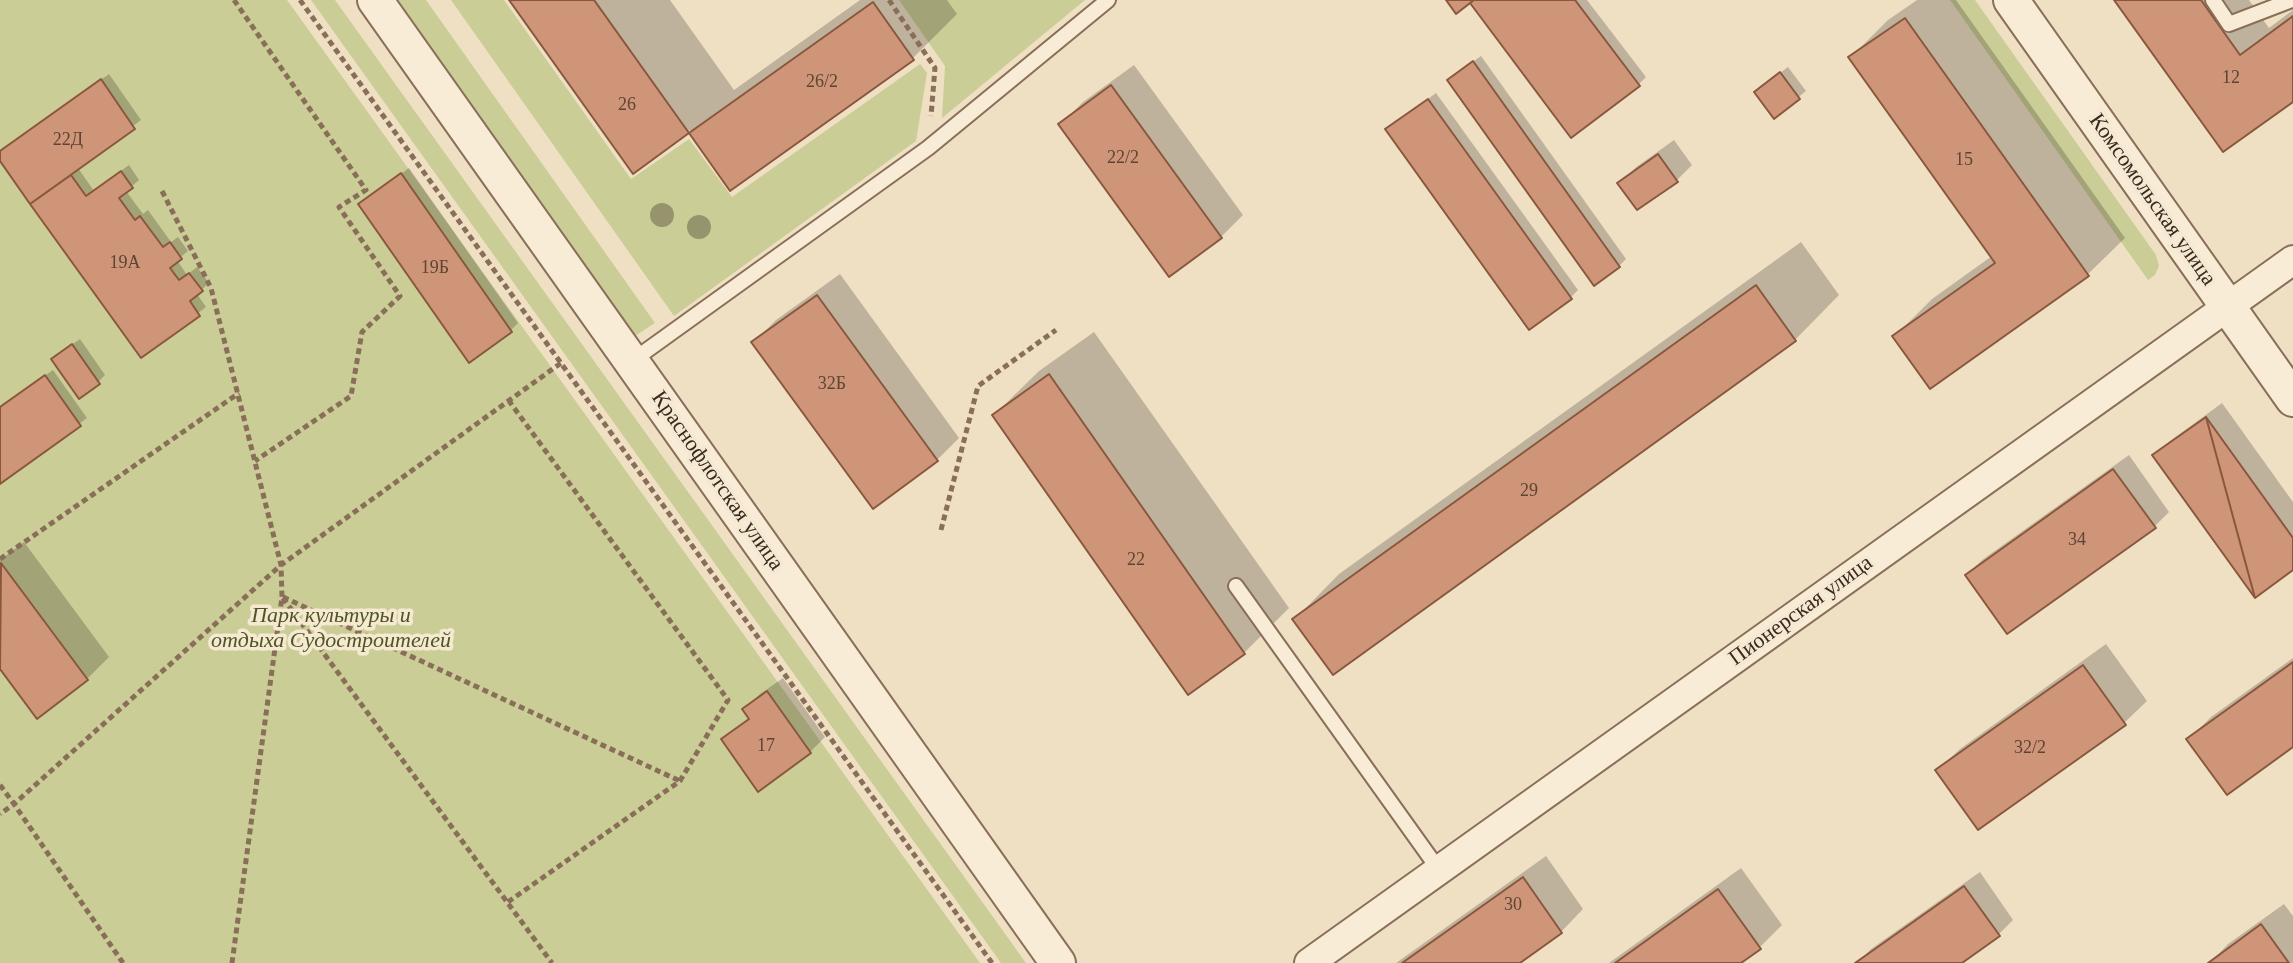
<!DOCTYPE html>
<meta charset="utf-8">
<style>
body{margin:0}
canvas{display:block;background:#efdfc3}
</style>
<canvas width="2293" height="963"></canvas>
<script>
const ctx = document.querySelector('canvas').getContext('2d');
ctx.lineJoin = 'round';
function fill(path, color) { ctx.fillStyle = color; ctx.fill(path, 'evenodd'); }
function trace(path, color, width, dash) { ctx.strokeStyle = color; ctx.lineWidth = width; ctx.lineCap = dash ? 'butt' : 'round'; ctx.setLineDash(dash || []); ctx.stroke(path); }
function label(font, color, halo, rows, align = 'center') {
  ctx.font = font + ' "Times New Roman",serif'; ctx.lineWidth = 7; ctx.setLineDash([]); ctx.textBaseline = 'middle'; ctx.strokeStyle = halo; ctx.fillStyle = color; for (const [text, x, y, turn = 0] of rows) {
    ctx.save(); ctx.translate(x, y); ctx.rotate((+turn || 0) * Math.PI / 180); ctx.textAlign = isNaN(turn) ? turn : align; if (halo) ctx.strokeText(text, 0, 0); ctx.fillText(text, 0, 0); ctx.restore();
  }
}
const green = new Path2D(`
 M0 0H287L980 963H0Z
 M311 0H335L1026 963H1001Z
 M396 0H426L655 323 635 336Z
 M451 0H504L631 179 689 139 732 197 920 64 927 73 916 141 674 316Z
 M899 0H1085L942 118 945 66Z
 M1950 0H1975L2156 255 2159 266 2155 275 2148 280Z`);
const shadow = new Path2D(`
 M511 0H670L734 90 860 0H947L957 14 913 58 731 188 690 130 633 171Z
 M1470 0H1587L1646 77 1639 84Z
 M1917 0H1956L2125 238 2087 275 1895 336 1932 299 1992 256 1851 57 1888 20Z
 M2116 0H2249L2269 28 2293 10V99Z
 M1481 56 1626 259 1619 266 1457 73Z
 M1134 65 1243 215 1221 237 1061 124 1083 102Z
 M1788 67 1806 91 1775 116 1764 85Z
 M109 74 141 120 78 168 94 191 129 165 139 180 126 191 143 214 148 210 171 242 178 237 188 251 177 260 187 275 197 267 209 283 197 294 206 307 142 356 0 158V153L5 148Z
 M1436 93 1578 290 1570 298 1395 123Z
 M1674 140 1692 165 1677 180 1620 183 1635 168Z
 M409 168 518 323 511 330 360 204Z
 M1801 242 1839 295 1795 340 1295 619 1339 574Z
 M840 274 959 438 937 460 754 342 776 320Z
 M1094 332 1289 608 1244 653 1189 692 994 415 1039 371Z
 M80 339 105 375 98 382 61 352Z
 M53 370 87 418 0 482V407Z
 M2222 403 2293 502V568L2155 456 2170 441Z
 M2129 455 2169 512 2154 527 1967 575 1982 560Z
 M24 542 109 657 87 679 38 716 0 666V560Z
 M2106 644 2147 701 2124 723 1937 771 1960 749Z
 M2293 658V744L2189 739 2211 717Z
 M783 678 825 737 810 752 723 740 750 717 745 709 760 694Z
 M1546 856 1583 909 1561 932 1517 963H1396Z
 M1741 868 1782 925 1759 948 1738 963H1609Z
 M1980 872 2013 920 1998 935 1959 963H1857L1871 949Z
 M2284 904 2293 916V963H2210L2228 944Z`);
const building = new Path2D(`
 M509 0H594L689 133 633 174Z
 M1446 0H1474L1456 14Z
 M1474 0H1575L1640 86 1571 138 1470 3Z
 M2114 0H2201L2240 55 2293 16V102L2223 152Z
 M873 2 914 60 730 191 689 133Z
 M1905 18 2089 276 1930 389 1892 336 1995 263 1848 57Z
 M1473 61 1620 267 1594 286 1447 80Z
 M1780 72 1800 99 1774 119 1754 92Z
 M101 79 135 129 30 204 0 161V151Z
 M1111 85 1222 238 1169 277 1058 124Z
 M1428 99 1572 299 1529 330 1385 129Z
 M1658 154 1678 182 1637 210 1617 183Z
 M121 171 133 188 119 198 135 220 140 216 163 247 170 242 182 259 170 268 179 280 189 273 203 291 190 301 200 316 141 358 30 204 71 175 86 196Z
 M401 173 512 332 469 363 358 204Z
 M1756 285 1796 341 1333 675 1292 619Z
 M817 295 938 461 873 509 751 342Z
 M72 344 100 384 79 399 51 359Z
 M1049 374 1245 654 1188 695 992 415Z
 M45 375 81 426 0 484V407Z
 M2206 417 2293 538V570L2255 598Z
 M2206 417 2255 598 2152 455Z
 M2113 469 2156 528 2007 634 1965 575Z
 M1 563 88 680 37 719 0 669Z
 M2293 662V747L2227 795 2186 739Z
 M2083 665 2126 725 1978 830 1935 770Z
 M767 691 811 753 758 792 721 739 749 719 742 709Z
 M1523 877 1562 933 1520 963H1402Z
 M1964 886 2000 936 1962 963H1855Z
 M1718 889 1761 949 1741 963H1615Z
 M2261 924 2289 963H2208Z`);
const path = new Path2D(`
 M234 0 366 190 339 207 400 296 362 332 351 396 255 461
 M300 0 992 963
 M889 0 935 68 931 116
 M162 191 211 288 281 565 282 597 232 963
 M941 530 978 386 1056 330
 M0 559 239 393
 M283 597 680 781
 M283 598 552 963
 M0 785 14 804 0 814
 M508 902 680 781 728 700 509 401
 M123 963 14 804 281 565 561 363`);
const service = new Path2D(`
 M2213 0 2229 24 2292 0
 M632 361 928 148 1108 0
 M1236 586 1439 870`);
const minor = new Path2D(`
 M1309 963 2293 260`);
const tertiary = new Path2D(`
 M375 0 1058 963
 M2011 0 2293 399`);
const trees = [
 [662,215],
 [699,227]
];
const numberNames = [
 ["12",2231,78],
 ["26/2",822,82],
 ["26",627,105],
 ["22Д",68,140],
 ["22/2",1123,158],
 ["15",1964,160],
 ["19А",125,263],
 ["19Б",435,268],
 ["32Б",832,384],
 ["29",1529,491],
 ["34",2077,540],
 ["22",1136,560],
 ["17",766,746],
 ["32/2",2030,748],
 ["30",1513,905]
];
const streetNames = [
 ["Комсомольская улица",2152,200,55],
 ["Краснофлотская улица",717,481,55],
 ["Пионерская улица",1801,611,-36]
];
const parkNames = [
 ["Парк культуры и",331,616],
 ["отдыха Судостроителей",331,641]
];
fill(green, '#cbcd96');
fill(shadow, '#0003');
fill(building, '#ce9578');
trace(building, '#89573e', 2);
trace(service, '#896f59', 18);
trace(minor, '#896f59', 32);
trace(tertiary, '#896f59', 38);
trace(path, '#896f59', 5, [6, 4]);
trace(service, '#f9ecd6', 14);
trace(minor, '#f9ecd6', 28);
trace(tertiary, '#f9ecd6', 34);
ctx.fillStyle = '#96946c';
for (const [x, y] of trees) { ctx.beginPath(); ctx.arc(x, y, 12, 0, 2 * Math.PI); ctx.fill(); }
label('18px', '#5e4434', null, numberNames);
label('22px', '#39291e', '#f6e9d2', streetNames);
label('italic 22px', '#4d5624', '#f6e9d2', parkNames);
</script>
